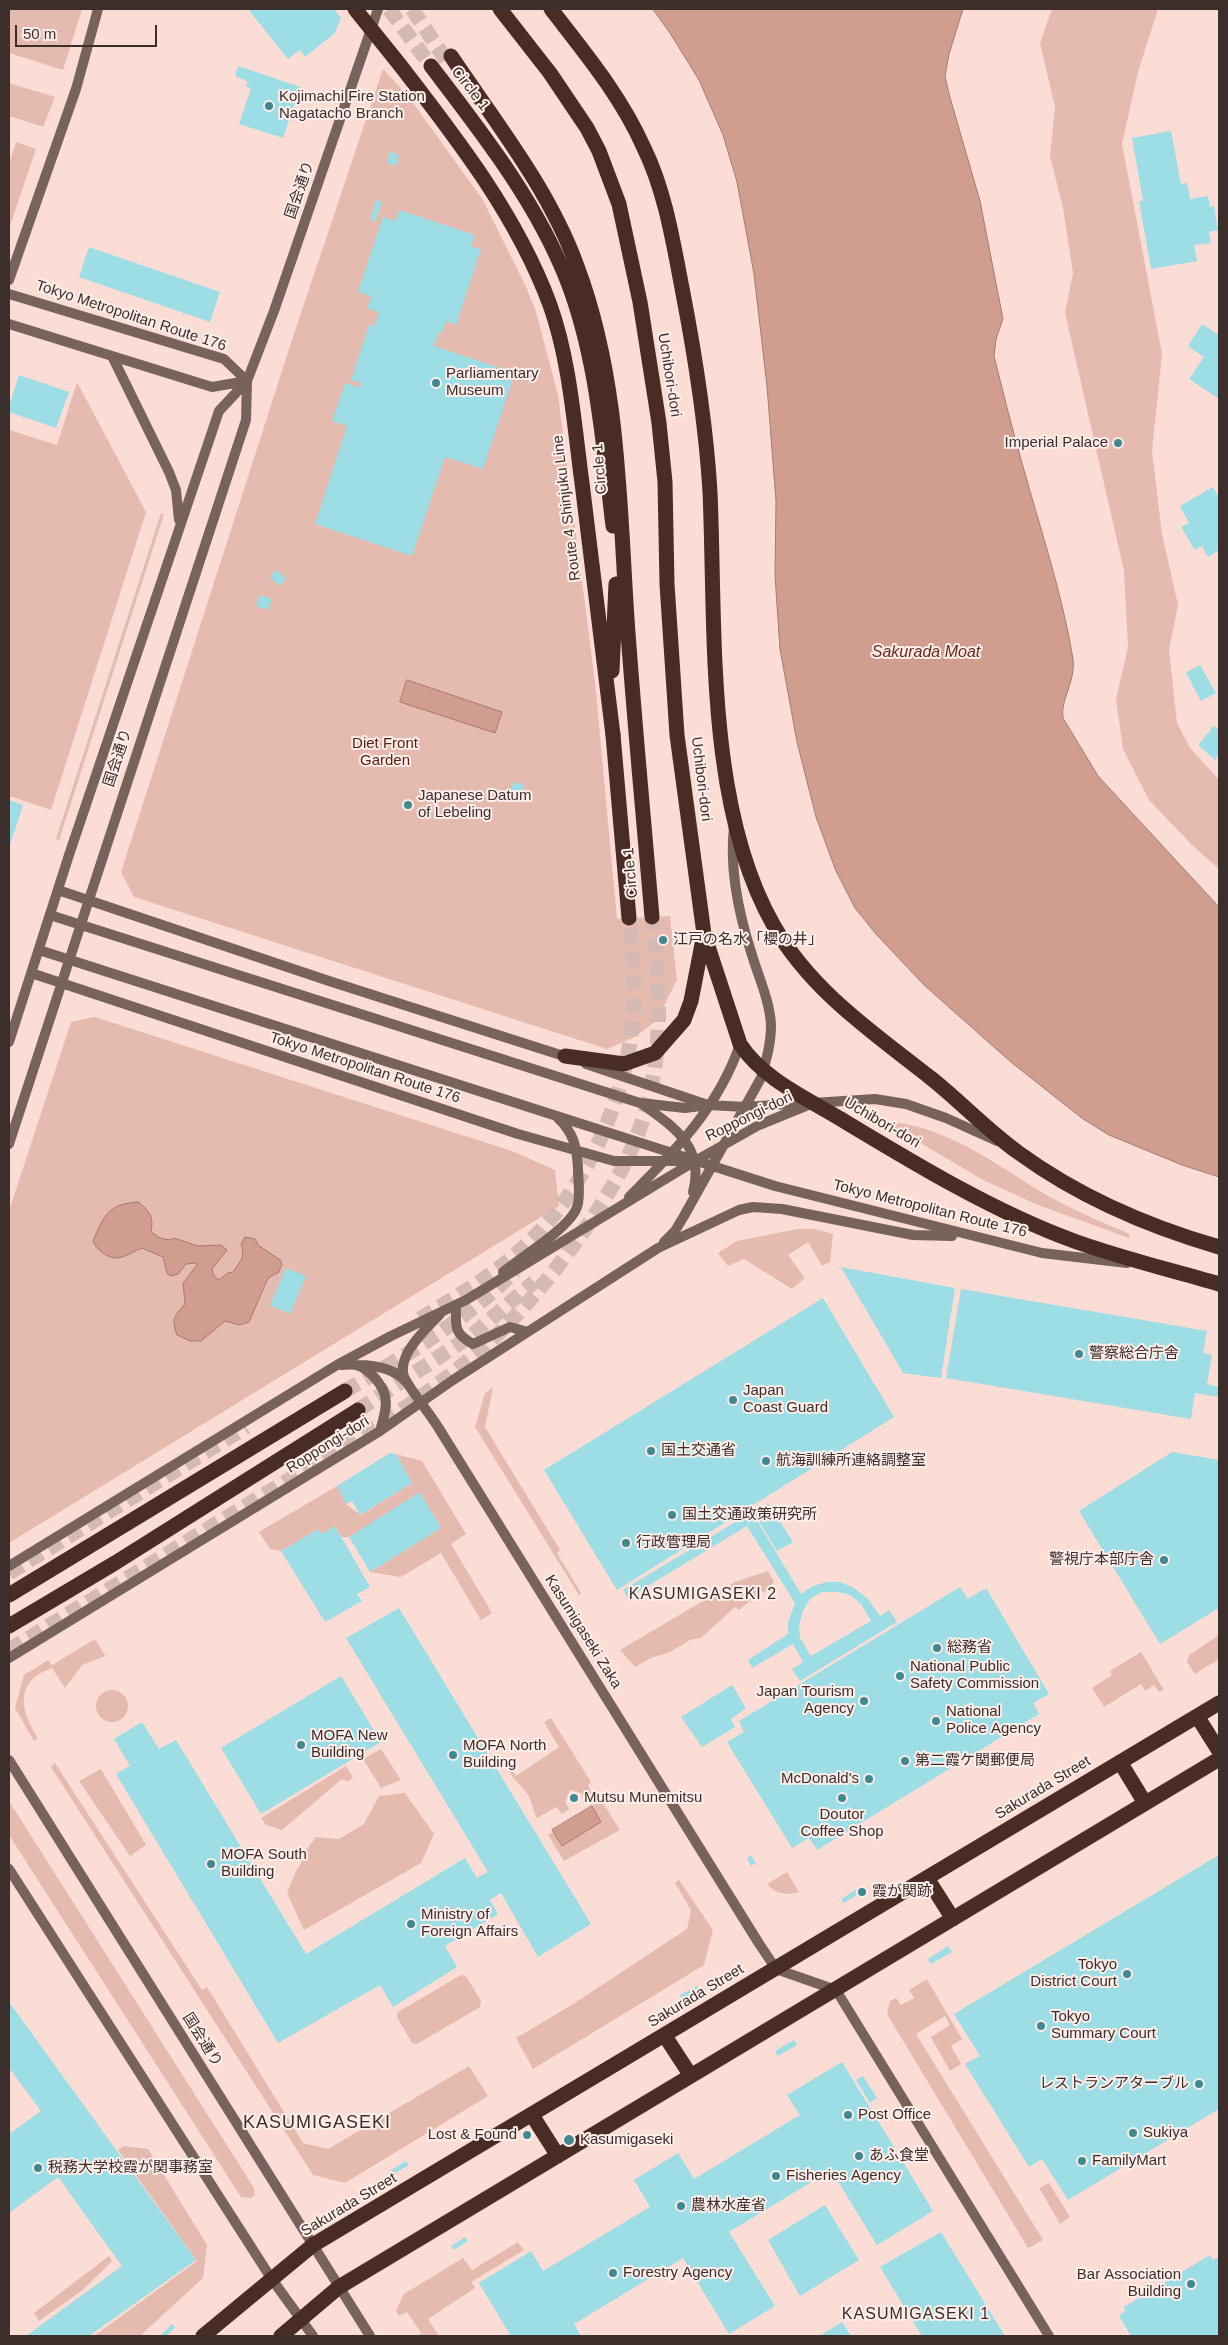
<!DOCTYPE html>
<meta charset="utf-8">
<style>
body{margin:0}
#map{position:relative;width:1228px;height:2345px;overflow:hidden;background:#fbddd5;font-family:Helvetica,sans-serif}
canvas{display:block}
.frame{position:absolute;inset:0;border:10px solid #3c2e2b;pointer-events:none}
.scale{position:absolute;left:15px;top:25px;width:142px;height:22px;box-sizing:border-box;border:2px solid #3c2e2b;border-top:0;padding-left:6px;font-size:15px;line-height:18px;white-space:nowrap;color:#3c2e2b;-webkit-text-stroke:4px #fdeeea;paint-order:stroke}
</style>
<div id="map">
<canvas width="1228" height="2345"></canvas>
<div class="frame"></div>
<div class="scale">50 m</div>
</div>
<script>
const ctx = document.querySelector('canvas').getContext('2d');
ctx.lineJoin = 'round';
function fill(path, color) { ctx.fillStyle = color; ctx.fill(path, 'evenodd'); }
function trace(path, color, width, dash) { ctx.strokeStyle = color; ctx.lineWidth = width; ctx.lineCap = dash ? 'butt' : 'round'; ctx.setLineDash(dash || []); ctx.stroke(path); }
function label(font, color, halo, rows, align = 'center') {
  ctx.font = font + ' Helvetica,"Noto Sans JP",sans-serif'; ctx.lineWidth = 4; ctx.setLineDash([]); ctx.textBaseline = 'middle'; ctx.strokeStyle = halo; ctx.fillStyle = color; for (const [text, x, y, turn = 0] of rows) {
    ctx.save(); ctx.translate(x, y); ctx.rotate((+turn || 0) * Math.PI / 180); ctx.textAlign = isNaN(turn) ? turn : align; if (halo) ctx.strokeText(text, 0, 0); ctx.fillText(text, 0, 0); ctx.restore();
  }
}
const green = new Path2D(`
 M9 9H82L63 70 9 53Z
 M1052 9H1158L1138 72 1122 144 1162 354 1152 451 1162 534 1178 605 1169 650 1177 723 1190 748 1219 780V869L1193 846 1149 800 1123 749 1116 699 1128 647 1124 571 1065 313 1073 273 1063 208 1050 156 1055 107 1040 43Z
 M383 69 408 96 483 200 526 287 536 312 558 395 595 682 617 919 670 916 677 980 656 1021 635 1037 607 1049 134 897 121 872 290 346Z
 M9 83 55 97 43 127 9 116Z
 M16 142 36 149 9 229V164Z
 M77 382 146 512 51 810 9 796V430L57 445Z
 M161 513 164 514 59 840 56 839Z
 M95 1017 512 1151 555 1170 559 1206 9 1543V1211L71 1022Z
 M893 1122C953 1129 1000 1168 1050 1197 1076 1211 1103 1223 1130 1234L1129 1238 1038 1205 983 1180 887 1123Z
 M797 1229H815L833 1234 830 1262 822 1266 808 1242 788 1255 805 1278 792 1289 744 1259 728 1266 718 1253 737 1241Z
 M493 1387 485 1427 560 1550 557 1553 581 1593 579 1595 475 1427 485 1393Z
 M396 1454 422 1461 466 1534 451 1544 492 1613 481 1620 441 1553 401 1577 370 1572 441 1528 420 1493 349 1537H342L335 1526 322 1534 318 1529 281 1551 270 1549 259 1532 337 1486 346 1504 361 1515 412 1483Z
 M768 1571 774 1582 764 1593 762 1591 739 1610 735 1607 701 1638 690 1640 670 1652 651 1658 635 1667 620 1650 735 1582Z
 M1219 1635V1659L1195 1674 1187 1662 1189 1655Z
 M95 1639 105 1656 82 1665 65 1688 52 1668C15 1681 19 1709 38 1738L34 1741 15 1708 24 1675 48 1660 52 1665Z
 M1141 1652 1164 1690 1159 1692 1154 1685 1145 1691 1141 1684 1104 1707 1092 1688 1112 1675 1110 1671Z
 M96 1706a16 16 0 1 1 32 0a16 16 0 1 1-32 0Z
 M551 1718 591 1782 588 1785 592 1794 584 1799 581 1793 570 1790 565 1802 569 1809 562 1814 556 1807 537 1818C532 1809 532 1800 526 1792 519 1782 509 1778 508 1765L516 1776 559 1747 544 1722Z
 M381 1749 401 1780 381 1788 363 1759Z
 M55 1763 202 1990 207 1987 303 2143 328 2149 469 2066 488 2096 345 2183 313 2175 51 1767Z
 M346 1766 353 1777 348 1782 342 1779 282 1830 266 1825 261 1818Z
 M101 1769 146 1845 130 1856 79 1781Z
 M405 1793 434 1834 421 1863 304 1930 287 1893 297 1869 302 1862 299 1860 316 1837 339 1839 364 1824 379 1796Z
 M601 1800 620 1830 564 1861 548 1835 553 1832 562 1846 601 1822 592 1806Z
 M9 1801 254 2188 255 2195 251 2198 241 2197 9 1835Z
 M787 1872 799 1892C787 1896 776 1894 767 1884Z
 M679 1880 713 1930 704 1965 533 2069 516 2038 570 2006 687 1929 691 1910 675 1883Z
 M461 1975 466 1976 481 2001 480 2007 417 2044 412 2043 397 2017 398 2012Z
 M927 1979 962 2039 951 2046 961 2064 950 2071 931 2037 950 2025 945 2016 916 2034 1043 2240 1028 2248 887 2014 890 2001 896 1998 901 2005 914 1998 909 1990Z
 M124 2146 148 2149 207 2245 203 2278 140 2336H94L197 2261 118 2150Z
 M1049 2183 1070 2217 1060 2224 1039 2188Z
 M518 2242 524 2250 471 2282 475 2288 428 2319 439 2336H419L421 2333 407 2312 399 2316 396 2310 404 2294 463 2258 472 2270Z
 M109 2256 112 2261 84 2289 39 2321 34 2313Z`);
const water = new Path2D(`
 M653 9H963L949 54 945 76 949 94 980 201 1003 319 996 339 994 356C1003 392 1012 428 1022 463 1040 528 1062 592 1073 659 1076 681 1060 700 1063 718L1098 776 1219 907V1177L1182 1165 1109 1135 1083 1119 1012 1063 924 985 876 934 855 908 836 871 816 817 797 742 780 649 775 576 776 501 767 386 754 274 737 182 723 135 699 80 670 33Z
 M407 680 502 712 495 733 400 702Z
 M138 1202C150 1211 154 1217 151 1232L160 1238 170 1240 174 1238 198 1246 221 1245 227 1250 212 1269 214 1276 219 1280 228 1273 233 1272C240 1261 246 1258 241 1244L245 1237 255 1239 258 1245 280 1260 282 1264 279 1272 268 1278 249 1322 240 1325 225 1321 201 1341H190L177 1335C171 1318 174 1317 185 1304L183 1283 197 1265 196 1263 186 1264 178 1274 170 1276 167 1273 163 1257 142 1248C127 1254 118 1264 103 1253 98 1249 96 1248 93 1241 104 1215 108 1204 138 1202Z
 M592 1806 601 1822 562 1846 552 1830Z`);
const building = new Path2D(`
 M248 9H334L341 18 335 33 305 57 300 50 288 59Z
 M238 66 300 87 283 138 239 124 251 88 246 86 247 81 235 76Z
 M1171 131 1181 184 1187 183 1190 199 1208 196 1210 207 1214 206 1218 230 1209 232 1211 243 1194 245 1197 261 1151 269 1139 201H1143L1132 138Z
 M390 152 399 155 396 166 387 163Z
 M376 200 382 202 376 221 370 220Z
 M399 210 475 235 471 246 481 249 456 325 446 321 442 333 439 332 434 346 515 373 483 469 445 457 412 556 315 524 347 426 332 421 345 383 360 388 361 383 351 380 369 325 374 326 379 312 367 308 371 296 358 292 383 217 396 221Z
 M89 247 220 292 210 322 79 277Z
 M1202 324 1217 334 1219 331V399L1189 379 1204 357 1188 346Z
 M19 375 69 392 56 428 9 412V406Z
 M1213 487 1219 498V550L1208 557 1202 546 1195 550 1181 527 1189 523 1180 506Z
 M276 570 286 578 280 586 270 577Z
 M260 595 272 599 268 610 256 606Z
 M1200 665 1216 693 1201 701 1186 673Z
 M1214 726 1219 730V754L1215 760 1198 745Z
 M514 782 524 785 518 800 508 796Z
 M405 799 413 801 410 811 402 808Z
 M9 800 23 805 9 848Z
 M841 1267 955 1288 941 1378 903 1373Z
 M286 1268 306 1276 290 1314 270 1305Z
 M961 1289 1207 1331 1203 1353 1212 1355 1207 1384 1219 1387V1397L1195 1393 1191 1419 946 1378Z
 M823 1298 894 1417 617 1590 544 1470Z
 M1172 1452 1219 1460V1608L1160 1644 1079 1511Z
 M390 1453 396 1454 412 1483 360 1515 352 1501 346 1504 337 1486Z
 M420 1492 441 1528 370 1572 349 1537Z
 M768 1503 793 1542 777 1551 753 1511Z
 M752 1512 801 1594 813 1586 827 1582H840L854 1588 868 1599 880 1616 889 1610 897 1622 800 1681 792 1669 803 1662 793 1644 752 1668 748 1660 788 1634V1623L795 1603 747 1526 628 1598 623 1590ZM822 1592H838L850 1595 861 1604 871 1621 811 1656 800 1638 799 1625 803 1611 810 1599Z
 M335 1526 370 1587 357 1594 362 1601 325 1622 281 1551 318 1529 322 1534Z
 M960 1587 968 1599 986 1588 1049 1694 1033 1703 1039 1714 817 1850 809 1838 792 1848 727 1742 744 1732 739 1721Z
 M399 1608 591 1924 538 1957 501 1893 490 1900 498 1914 445 1946 457 1967 393 2007 380 1985 278 2043 116 1774 130 1766 114 1739 142 1722 159 1749 176 1740 306 1954 465 1858 477 1878 488 1872 346 1638Z
 M341 1676 381 1742 261 1814 221 1748Z
 M732 1685 746 1708 731 1719 735 1727 702 1747 681 1717Z
 M751 1855 756 1863 751 1866 747 1858Z
 M1219 1855V2109L1068 2200 1042 2159 1029 2167 965 2064 980 2056 954 2014Z
 M857 1889 860 1893 844 1903 841 1899Z
 M948 1946 952 1952 931 1964 928 1959Z
 M697 1986 699 1990 682 2000 680 1995Z
 M9 2002 196 2260 89 2336H26L122 2266 58 2177 9 2213V2134L41 2111 9 2068Z
 M794 2040 797 2045 778 2056 775 2051Z
 M842 2062 933 2211 877 2245 831 2170 729 2232 775 2306 729 2334 683 2258 574 2324 581 2336H511L479 2283 531 2251 543 2271 650 2207 634 2180 678 2153 694 2179 800 2115 787 2095Z
 M863 2076 877 2098 870 2103 856 2080Z
 M406 2161 409 2165 393 2174 391 2170Z
 M825 2205 859 2260 800 2296 768 2240Z
 M941 2232 1005 2336H922L880 2267Z
 M465 2237 468 2241 454 2250 451 2246Z
 M1210 2255 1213 2260 1219 2257V2336H1131L1119 2316 1125 2311 1124 2307Z
 M842 2322 851 2336H819Z
 M172 2324 175 2328 166 2336H160Z`);
const highwayTunnel = new Path2D(`
 M389 9 431 66
 M412 9 446 60
 M420 1319C457 1296 495 1275 526 1245 587 1189 629 1092 634 1009 635 979 632 949 629 918
 M345 1391C405 1356 466 1320 515 1271
 M358 1410 471 1336 534 1282
 M9 1573 246 1427
 M9 1650C89 1602 168 1553 247 1505 334 1452 426 1403 499 1333 529 1303 556 1270 580 1236 607 1198 630 1160 644 1116 664 1050 660 984 652 917`);
const secondary = new Path2D(`
 M9 280 76 89 98 9
 M9 294 224 359 247 381
 M9 324 212 387 247 381
 M112 356 169 472 176 490 179 520
 M58 890 329 981 570 1058
 M50 915 640 1103 685 1108 709 1105 745 1107 804 1103
 M39 950 775 1186 1042 1253 1127 1263
 M31 973 518 1134 614 1161H686
 M9 1042 69 855 219 411 247 381
 M586 1064 705 1104
 M642 1104C674 1127 705 1147 693 1192
 M9 1144 246 420 247 381 274 311 378 9
 M629 1197C674 1152 719 1107 740 1044
 M664 1242 675 1231 684 1216 761 1078C766 1061 771 1044 771 1025 770 1002 759 978 752 955 739 915 729 870 734 827
 M503 1272C521 1257 570 1228 577 1207 581 1196 578 1181 578 1169 577 1148 574 1133 558 1118
 M456 1306C456 1326 453 1333 473 1344L510 1327 528 1332
 M440 1314C427 1328 394 1357 405 1379 414 1395 428 1411 438 1427L758 1942 776 1969 836 1990 1049 2336
 M341 1365C345 1365 352 1364 356 1365 362 1366 369 1372 373 1376 391 1394 387 1408 380 1431
 M357 1365C375 1365 395 1368 407 1383
 M9 1566 337 1365 391 1336 466 1300 695 1161 759 1125 813 1103 875 1099 906 1104 946 1118 997 1141
 M9 1658 380 1431 453 1380 658 1248 739 1210 753 1207 782 1209 913 1235 952 1236
 M9 1760 370 2336
 M9 1869 271 2278 313 2336`);
const highway = new Path2D(`
 M500 9 550 73 587 128 599 151 619 204 640 302 659 423 665 482 667 584 677 735 704 934 740 1044C762 1078 804 1097 839 1118 912 1162 994 1212 1074 1241 1121 1258 1171 1270 1219 1284
 M551 9C585 53 621 96 644 148 665 191 673 241 682 288 695 355 706 424 710 492 716 627 705 806 774 926 812 992 874 1033 932 1079 962 1103 988 1131 1019 1153 1078 1196 1150 1227 1219 1247
 M451 56C496 123 549 189 577 266 621 383 619 509 628 633 635 728 644 823 652 917
 M400 65C458 140 517 216 550 305 570 361 574 424 582 483 592 567 602 651 613 735
 M431 66C482 133 536 201 567 280 597 357 603 444 613 526
 M612 671 616 584
 M565 1056 624 1064 655 1053 684 1020 691 1001 704 934
 M9 1595 345 1391
 M9 1626 115 1563 358 1410
 M1197 1716 1219 1751
 M1120 1762 1145 1803
 M927 1878 953 1919
 M665 2036 691 2076
 M532 2115 558 2156
 M203 2336 313 2245 1219 1703
 M281 2336 339 2287 1219 1759`);
const highwayBridge = new Path2D(`
 M355 9 400 65
 M613 735 629 918`);
const markers = [
 [269,106,5,"#418891"],
 [436,383,5,"#418891"],
 [1118,443,5,"#418891"],
 [408,805,5,"#418891"],
 [663,940,5,"#418891"],
 [1079,1354,5,"#418891"],
 [733,1400,5,"#418891"],
 [651,1451,5,"#418891"],
 [766,1461,5,"#418891"],
 [672,1515,5,"#418891"],
 [626,1543,5,"#418891"],
 [1164,1560,5,"#418891"],
 [937,1648,5,"#418891"],
 [900,1676,5,"#418891"],
 [864,1701,5,"#418891"],
 [936,1721,5,"#418891"],
 [301,1745,5,"#418891"],
 [453,1755,5,"#418891"],
 [905,1761,5,"#418891"],
 [869,1779,5,"#418891"],
 [574,1798,5,"#418891"],
 [842,1798,5,"#418891"],
 [211,1864,5,"#418891"],
 [862,1892,5,"#418891"],
 [411,1924,5,"#418891"],
 [1127,1974,5,"#418891"],
 [1041,2026,5,"#418891"],
 [1199,2084,5,"#418891"],
 [848,2115,5,"#418891"],
 [1133,2133,5,"#418891"],
 [527,2135,5,"#418891"],
 [569,2140,6,"#418891"],
 [859,2156,5,"#418891"],
 [1082,2161,5,"#418891"],
 [38,2168,5,"#418891"],
 [776,2176,5,"#418891"],
 [681,2206,5,"#418891"],
 [613,2273,5,"#418891"],
 [1191,2284,5,"#418891"]
];
const streetNames = [
 ["Circle 1",470,89,52],
 ["国会通り",300,190,-71],
 ["Tokyo Metropolitan Route 176",131,316,18],
 ["Uchibori-dori",669,375,81],
 ["Circle 1",600,469,-95],
 ["Route 4 Shinjuku Line",567,508,-97],
 ["国会通り",118,758,-72],
 ["Uchibori-dori",701,779,83],
 ["Circle 1",631,873,-95],
 ["Tokyo Metropolitan Route 176",365,1068,18],
 ["Roppongi-dori",749,1117,-26],
 ["Uchibori-dori",882,1123,30],
 ["Tokyo Metropolitan Route 176",930,1209,14],
 ["Roppongi-dori",328,1445,-32],
 ["Kasumigaseki Zaka",583,1632,58],
 ["Sakurada Street",1043,1788,-31],
 ["Sakurada Street",696,1996,-31],
 ["国会通り",202,2040,58],
 ["Sakurada Street",349,2205,-31]
];
const poiNames = [
 ["Kojimachi Fire Station",279,97],
 ["Nagatacho Branch",279,114],
 ["Parliamentary",446,374],
 ["Museum",446,391],
 ["Imperial Palace",1108,443,"right"],
 ["Japanese Datum",418,796],
 ["of Lebeling",418,813],
 ["江戸の名水「櫻の井」",673,940],
 ["警察総合庁舎",1089,1354],
 ["Japan",743,1391],
 ["Coast Guard",743,1408],
 ["国土交通省",661,1451],
 ["航海訓練所連絡調整室",776,1461],
 ["国土交通政策研究所",682,1515],
 ["行政管理局",636,1543],
 ["警視庁本部庁舎",1154,1560,"right"],
 ["総務省",947,1648],
 ["National Public",910,1667],
 ["Safety Commission",910,1684],
 ["Japan Tourism",854,1692,"right"],
 ["Agency",854,1709,"right"],
 ["National",946,1712],
 ["Police Agency",946,1729],
 ["MOFA New",311,1736],
 ["Building",311,1753],
 ["MOFA North",463,1746],
 ["Building",463,1763],
 ["第二霞ケ関郵便局",915,1761],
 ["McDonald's",859,1779,"right"],
 ["Mutsu Munemitsu",584,1798],
 ["Doutor",842,1815,"center"],
 ["Coffee Shop",842,1832,"center"],
 ["MOFA South",221,1855],
 ["Building",221,1872],
 ["霞が関跡",872,1892],
 ["Ministry of",421,1915],
 ["Foreign Affairs",421,1932],
 ["Tokyo",1117,1965,"right"],
 ["District Court",1117,1982,"right"],
 ["Tokyo",1051,2017],
 ["Summary Court",1051,2034],
 ["レストランアターブル",1189,2084,"right"],
 ["Post Office",858,2115],
 ["Sukiya",1143,2133],
 ["Lost & Found",517,2135,"right"],
 ["Kasumigaseki",580,2140],
 ["あふ食堂",869,2156],
 ["FamilyMart",1092,2161],
 ["税務大学校霞が関事務室",48,2168],
 ["Fisheries Agency",786,2176],
 ["農林水産省",691,2206],
 ["Forestry Agency",623,2273],
 ["Bar Association",1181,2275,"right"],
 ["Building",1181,2292,"right"]
];
const parkNames = [
 ["Diet Front",385,744],
 ["Garden",385,761]
];
const waterNames = [
 ["Sakurada Moat",926,653]
];
const neighbourhoodNames = [
 ["KASUMIGASEKI 2",703,1595],
 ["KASUMIGASEKI 1",916,2315]
];
const quarterNames = [
 ["KASUMIGASEKI",317,2123]
];
fill(green, '#e5bbb0');
fill(water, '#d19d8f');
trace(water, '#a47c71', 1);
fill(building, '#9ddde6');
trace(highwayTunnel, '#d5bab3', 15, [15, 8]);
trace(secondary, '#78625c', 10);
trace(highway, '#482c25', 15);
trace(highwayBridge, '#482c25', 15);
for (const [x, y, r, color] of markers) { const dot = new Path2D(); dot.arc(x, y, r, 0, 2 * Math.PI); ctx.fillStyle = color; ctx.fill(dot); trace(dot, '#fdeeea', 2); }
label('15px', '#3c2e2b', '#fdeeea', streetNames);
label('15px', '#3c2e2b', '#fdeeea', poiNames, 'left');
label('15px', '#5e200f', '#fdeeea', parkNames);
label('italic 16px', '#6b2b1b', '#fdeeea', waterNames);
ctx.letterSpacing = '1px';
label('16px', '#3c2e2b', '#fdeeea', neighbourhoodNames);
ctx.letterSpacing = '0px';
ctx.letterSpacing = '1px';
label('18px', '#3c2e2b', '#fdeeea', quarterNames);
ctx.letterSpacing = '0px';
</script>
